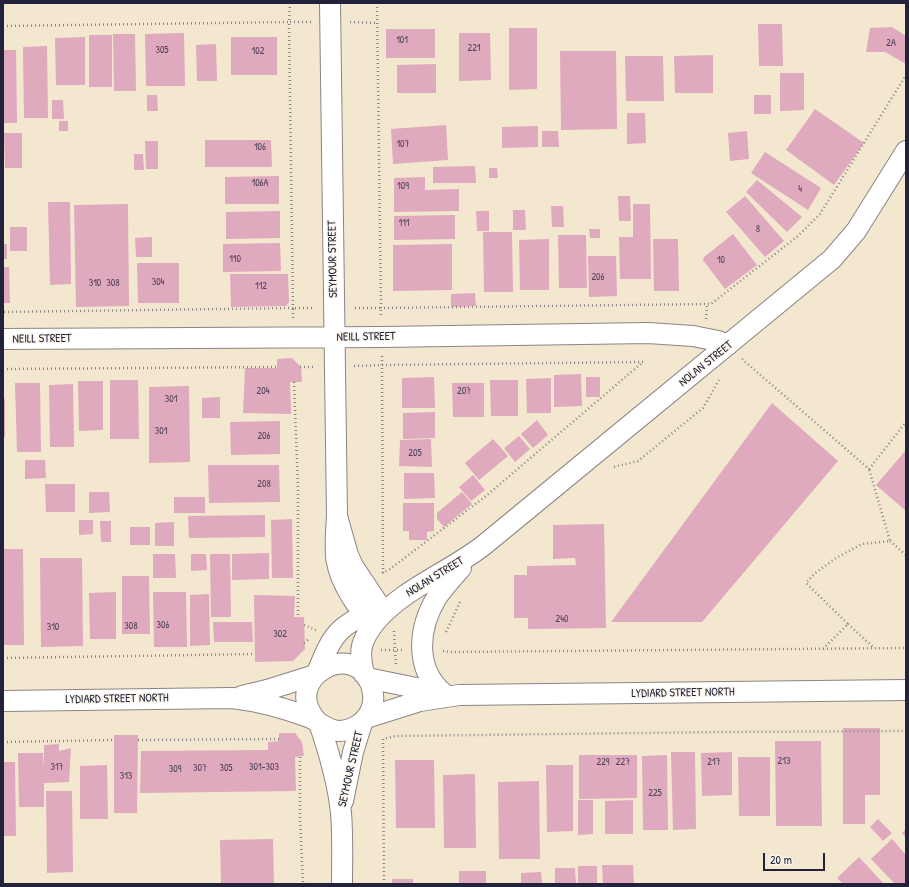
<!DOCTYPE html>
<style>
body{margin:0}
#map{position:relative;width:909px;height:887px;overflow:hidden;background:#f4e7cf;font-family:"Patrick Hand",sans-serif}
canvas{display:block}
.frame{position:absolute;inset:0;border:4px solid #22223b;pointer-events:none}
.scale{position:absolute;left:763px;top:853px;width:62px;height:18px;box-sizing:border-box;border:2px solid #22223b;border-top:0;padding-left:5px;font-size:12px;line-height:14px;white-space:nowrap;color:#22223b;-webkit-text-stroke:3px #fbf7ec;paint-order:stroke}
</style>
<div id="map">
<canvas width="909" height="887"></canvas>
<div class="frame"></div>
<div class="scale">20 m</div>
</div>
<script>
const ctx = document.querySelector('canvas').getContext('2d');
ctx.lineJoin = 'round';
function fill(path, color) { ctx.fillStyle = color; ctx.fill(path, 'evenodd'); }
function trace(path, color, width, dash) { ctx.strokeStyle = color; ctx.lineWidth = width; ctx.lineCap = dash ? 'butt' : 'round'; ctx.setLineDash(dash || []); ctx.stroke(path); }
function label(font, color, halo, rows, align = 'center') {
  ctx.font = font + ' "Patrick Hand",sans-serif'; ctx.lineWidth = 3; ctx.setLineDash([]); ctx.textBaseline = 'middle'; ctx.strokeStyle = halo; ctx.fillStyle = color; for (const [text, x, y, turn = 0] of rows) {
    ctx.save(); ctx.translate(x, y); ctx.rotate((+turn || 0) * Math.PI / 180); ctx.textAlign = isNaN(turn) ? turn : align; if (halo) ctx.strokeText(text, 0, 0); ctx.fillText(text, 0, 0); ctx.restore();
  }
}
const building = new Path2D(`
 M758 24H782L783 66H759Z
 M892 27 906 36V64L885 52H866L870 28Z
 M509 28H537V89L509 90Z
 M386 29H435V58H386Z
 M184 33 185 86H146L145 34Z
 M459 33H490L491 80 459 81Z
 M113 34H135L136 91H114Z
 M89 35H112V87H89Z
 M85 37V85H56L55 38Z
 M231 37H277V75H231Z
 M216 44 217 81H197L196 45Z
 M47 46 48 118H24L23 47Z
 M3 50H16L17 123H3Z
 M560 51H616L617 129 561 130Z
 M713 55V93H675L674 56Z
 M625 56H663L664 101H626Z
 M436 64V93H397V65Z
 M780 73H804V110L780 111Z
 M147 95H157L158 111H147Z
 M754 95H771V114H754Z
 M52 100H63L64 119H52Z
 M815 109 864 143 834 185 786 150Z
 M627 113H645L646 143 627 144Z
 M59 121H68V131H59Z
 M446 125 448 160 393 164 391 129Z
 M538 126V147L502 148V127Z
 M542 131H558L559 147H542Z
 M747 131 749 159 730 161 728 133Z
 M4 133H22V168H5Z
 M205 140H271L272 167H205Z
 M145 141H158V169H146Z
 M765 152 821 188 808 210 751 173Z
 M134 154H143L144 170H134Z
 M475 166 476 183H433V167Z
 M489 168H497L498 178H489Z
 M279 176V204H225V177Z
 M425 177V190L459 189V211L394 212V178Z
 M757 180 802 217 787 232 746 192Z
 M618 196H630L631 221H619Z
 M745 196 784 241 765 257 726 212Z
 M48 202H70L71 284 50 285Z
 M128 204 129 306 76 307 74 205Z
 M633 204H650L651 279H620L619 237H633Z
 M551 206H563L564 227H552Z
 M513 210H525L526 230H513Z
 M280 211V238L226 239V212Z
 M476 211H489V231H477Z
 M455 215V239L394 240V216Z
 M10 227H27V251H10Z
 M589 229H600V238H590Z
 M483 232H512L513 292H484Z
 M733 234 757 265 725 289 703 260 704 257Z
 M558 235H586L587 288H559Z
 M152 237V257H136L135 238Z
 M549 239V290H520L519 240Z
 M653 239H678L679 291H654Z
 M280 243 281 271 223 272V244Z
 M3 244H7V259H3Z
 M452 244V290L393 291V245Z
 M588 256H616L617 296 589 297Z
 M137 263H179V303H138Z
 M3 267H9L10 303H3Z
 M230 274H288L289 302 286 306 231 307Z
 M475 293 476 306 451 307V294Z
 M292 358 301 367 302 382H290L291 414 243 413 245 368H277V359Z
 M581 374 582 406 554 407V375Z
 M434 377 435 408H402V378Z
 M586 377H600V397H586Z
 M551 378V413H527L526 379Z
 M110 380H138L139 439H110Z
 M490 380H518V416H491Z
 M78 381H103V430L79 431Z
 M15 383H40L41 452H17Z
 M452 383H484V417H453Z
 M73 384 74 447H50L49 385Z
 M189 386 190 462 149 463V387Z
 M220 397V418H202V398Z
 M3 399H5V437H3Z
 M772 403 838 461 702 622H611Z
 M435 412V438L403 439V413Z
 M537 420 548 435 533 448 521 434Z
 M280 421V454L231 455 230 422Z
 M519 436 530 449 515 462 504 448Z
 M431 439 432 467 399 466 400 440Z
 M493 439 508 456 479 480 465 463Z
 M906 450V511L876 485Z
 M25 460H45L46 478 25 479Z
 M208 465H279L280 502 209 503Z
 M404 473H434L435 498 404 499Z
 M473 475 485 490 471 501 459 487Z
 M45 484H75V512H46Z
 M89 492H109L110 512 89 513Z
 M462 492 472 504 444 527 437 519V513Z
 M174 497H205V513H174Z
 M403 503H434V531L427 532V540H409V531H403Z
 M265 515V537L189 538 188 516Z
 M292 519 293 578H272L271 520Z
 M79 520H93V534L79 535Z
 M100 521H111V542H101Z
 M174 522V546H155V523Z
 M604 524 606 628 528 629V618H514V575H527V566L576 565 575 558 553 559V525Z
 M130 527H150V545H130Z
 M3 549H23L24 645H3Z
 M269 553V579L232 580V554Z
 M153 554H175L176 578H153Z
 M191 554H206L207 570 191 571Z
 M210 554H230L231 617H211Z
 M40 558H82L83 646 41 647Z
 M122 576H149L150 634H122Z
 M116 592V639H90L89 593Z
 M153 592H186L187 647H154Z
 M209 594 210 645 190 646V595Z
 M254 595 295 596 294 617H304L305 649 293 661 255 662Z
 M213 622H252L253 642H214Z
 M843 728H880V795H865V824H843Z
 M279 733H295L302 742 304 756 295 757 296 791 140 793 141 751 268 750V742L279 741Z
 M114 735H138L137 813H114Z
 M775 741H821L822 826H776Z
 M59 744V751L71 748 69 782 44 783V807H19L18 753H43L44 768V745Z
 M671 752H695L696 829 673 830Z
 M732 752V795L702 796 701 753Z
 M579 755H637V798L579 799Z
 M667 755 668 830H643L642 756Z
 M738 757H770V816H739Z
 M395 760H434L435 828H396Z
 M3 762H15L16 836H3Z
 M107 765 108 819H80V766Z
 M546 765H573V831L547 832Z
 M475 774 476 848H444L443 775Z
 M539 781 540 859H499L498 782Z
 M46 791H72L73 872 47 873Z
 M578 800H593V834L578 835Z
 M633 800V834H605V801Z
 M878 819 892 833 883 841 870 827Z
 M906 829V837L902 833Z
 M273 839 274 884H221L220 840Z
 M892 839 906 855V884H895L871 859Z
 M859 857 884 884H843L837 878Z
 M602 865H633L634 884H603Z
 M578 866H597V884H578Z
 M555 868H575L576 884H555Z
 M459 871H486V884H459Z
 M541 872 542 884H521V873Z
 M392 879H413V884H392Z`);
const path = new Path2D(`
 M290 3 289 22H311
 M377 3 381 308 711 304 798 236 820 214 906 75
 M350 22 378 23
 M3 26 289 22 293 308 3 312
 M355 308H381V317
 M293 318V308H314
 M706 319 707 304
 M742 359 869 469 906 422
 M354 366 382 365V356
 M300 367H315
 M3 369 277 367
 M294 382 298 488V616
 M614 467 638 461 703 408 719 380
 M890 541 906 555
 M382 573 390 569 486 496 643 362
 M383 573 382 365 643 362
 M848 624 874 648
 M304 625 316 630
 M446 632 460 602
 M304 643 309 639
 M823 649 848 624 806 583 814 574 836 558 862 544 890 541 869 469
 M381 650H395L394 631
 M443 651 450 652 906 648
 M3 658 255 654
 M396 664 395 650H402
 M138 740 279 739
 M3 742 114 740
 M300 757V817L303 884
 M384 884 383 739 396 736 722 732 906 731`);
const minor = new Path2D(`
 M330 3 337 516C335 550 332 565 351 596 360 610 362 614 377 620L381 608 353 566 348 555 337 516
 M3 339 382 337 648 333 693 336 718 341 728 345
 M317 673C332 635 338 625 376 610
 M364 674C358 650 361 640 376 621 403 589 451 571 484 545 600 450 716 355 832 259L856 231 906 151
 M367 678 441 693
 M444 694C414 669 418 628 437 597 444 587 453 577 461 568
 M242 696 267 690 315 675
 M3 701 232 698C258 701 284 708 308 717 319 721 326 730 338 731 351 731 364 724 370 712 374 704 374 694 371 685 354 637 280 679 316 720
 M366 718 420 701 459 695 906 690
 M319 723C329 752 338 783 341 813 343 836 342 861 342 884
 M343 801 353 752 362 723`);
const numberNames = [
 ["101",402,40],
 ["2A",891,43],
 ["221",474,48],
 ["305",162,50],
 ["102",258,51],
 ["107",403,144],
 ["106",260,147],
 ["106A",260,183],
 ["109",403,186],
 ["4",800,189],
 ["111",404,223],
 ["8",758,229],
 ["110",235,259],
 ["10",721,260],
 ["206",598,277],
 ["304",158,282],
 ["310",95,283],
 ["308",113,283],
 ["112",261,286],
 ["204",263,391],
 ["207",464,391],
 ["301",171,399],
 ["301",161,431],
 ["206",264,436],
 ["205",415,453],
 ["208",264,484],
 ["240",562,619],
 ["306",163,625],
 ["308",131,626],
 ["310",53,627],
 ["302",280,634],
 ["213",784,761],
 ["229",603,762],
 ["227",623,762],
 ["217",714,762],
 ["317",57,767],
 ["301-303",264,767],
 ["307",200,768],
 ["305",226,768],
 ["309",175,769],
 ["313",126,776],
 ["225",655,793]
];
const streetNames = [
 ["SEYMOUR STREET",333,259,-91],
 ["NEILL STREET",366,337,-1],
 ["NEILL STREET",42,339,-1],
 ["NOLAN STREET",706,364,-39],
 ["NOLAN STREET",435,577,-32],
 ["LYDIARD STREET NORTH",683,693,-1],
 ["LYDIARD STREET NORTH",117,699,-1],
 ["SEYMOUR STREET",351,769,-77]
];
fill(building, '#dfa9be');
trace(minor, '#8b8485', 22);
trace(path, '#8b8485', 2.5, [1, 3]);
trace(minor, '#fff', 20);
label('10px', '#51445c', null, numberNames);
label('12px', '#22223b', '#fbf7ec', streetNames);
</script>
